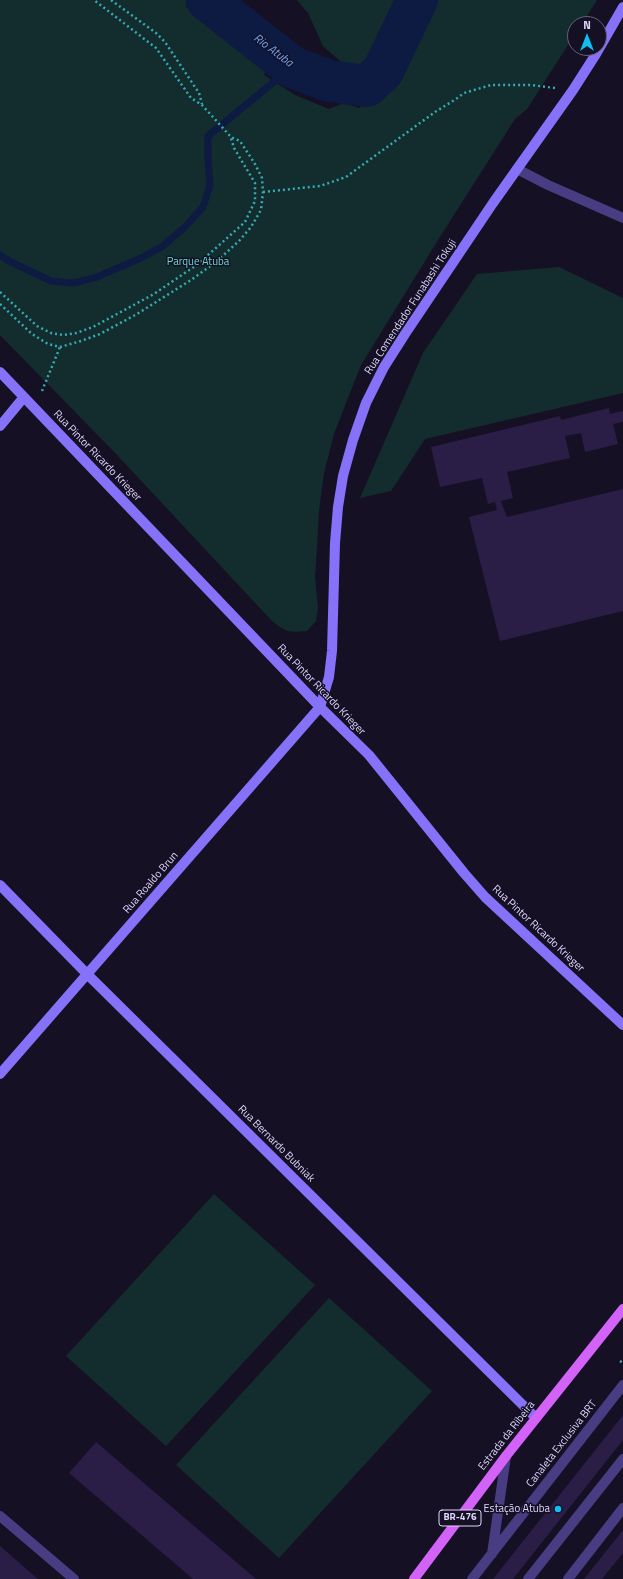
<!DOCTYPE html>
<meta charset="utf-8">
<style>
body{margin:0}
#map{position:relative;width:623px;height:1579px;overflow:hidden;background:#161025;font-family:"Titillium Web",sans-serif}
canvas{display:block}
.north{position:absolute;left:567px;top:16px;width:40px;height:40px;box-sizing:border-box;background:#161025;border:1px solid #665f7b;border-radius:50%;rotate:0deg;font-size:11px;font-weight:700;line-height:16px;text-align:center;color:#dfd6fd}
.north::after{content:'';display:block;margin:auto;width:14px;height:18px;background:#0bc1f4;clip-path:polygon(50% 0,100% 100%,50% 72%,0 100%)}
</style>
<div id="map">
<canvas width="623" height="1579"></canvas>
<div class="north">N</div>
</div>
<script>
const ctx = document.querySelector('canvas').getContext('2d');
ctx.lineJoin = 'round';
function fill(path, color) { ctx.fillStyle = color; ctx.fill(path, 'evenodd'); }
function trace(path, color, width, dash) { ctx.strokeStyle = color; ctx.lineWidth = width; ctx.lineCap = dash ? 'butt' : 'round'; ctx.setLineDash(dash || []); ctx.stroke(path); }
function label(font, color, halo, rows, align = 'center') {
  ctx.font = font + ' "Titillium Web",sans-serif'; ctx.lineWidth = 3; ctx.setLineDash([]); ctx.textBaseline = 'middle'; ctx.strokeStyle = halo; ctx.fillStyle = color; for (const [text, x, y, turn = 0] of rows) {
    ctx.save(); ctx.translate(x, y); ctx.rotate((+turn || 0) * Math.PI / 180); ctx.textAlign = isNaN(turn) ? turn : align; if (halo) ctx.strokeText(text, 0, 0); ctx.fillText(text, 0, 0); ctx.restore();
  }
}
const green = new Path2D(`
 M0 0H188L186 7 223 31 254 45 268 66 264 75 295 95 329 109 344 103 359 108 368 102 354 98 349 69 323 46 308 13 297 0H597L582 24H575V34L527 109 515 119 438 240 361 365 346 403 334 434 324 473 319 510 317 546 315 577 318 608 316 621 307 631C289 633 286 632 272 621L118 456 0 335Z
 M559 267 623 298V393L425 439 391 491 360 498 423 353 477 274Z
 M214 1194 315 1285 166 1446 66 1356Z
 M329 1298 432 1391 279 1558 176 1465Z`);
const stream = new Path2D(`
 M0 255 9 261 51 281 74 283 97 277 141 258 163 246 185 227 203 207 210 185 208 161V136L292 67`);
const river = new Path2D(`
 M207 0 292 67 329 81 367 86 383 71 417 0`);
const building = new Path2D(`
 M609 408 610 414 623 411V422L613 424 618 444 585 452 581 433 565 436 570 458 507 472 513 498 501 501 507 517 623 489V611L500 641 469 517 497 510 495 502 488 504 482 478 440 487 431 447 560 416 561 420Z
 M623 1415V1440L513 1579H493Z
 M96 1442 256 1579H193L69 1473Z
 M623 1530V1553L602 1579H584Z
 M0 1546 38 1579H0Z`);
const path = new Path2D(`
 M111 0 156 33 165 42 199 93 202 104
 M263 192 320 186 346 177 435 112 456 99 464 93 491 85H531L555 88
 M0 292 37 326 51 333 63 335 76 333 93 327 154 294 198 264 245 222 255 201V183L234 148 231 138
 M0 304 32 334 48 344 60 347 81 341 100 334 137 314 191 280 216 262 239 241 251 227 261 210 263 192 262 178 255 164 240 141 231 137 202 105 191 98 156 48 94 0
 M42 391 60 347
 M620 1361 623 1363`);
const lane = new Path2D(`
 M517 169 548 185 623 218
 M0 1516 74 1579
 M492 1554 506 1456
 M472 1579 623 1385
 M528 1579 623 1459
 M568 1579 623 1508`);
const secondary = new Path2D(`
 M0 372 320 707 369 755 464 873 485 897 623 1025
 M0 426 24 397
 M0 885 87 974 536 1418
 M0 1074 320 707 329 677 332 651 335 543 338 507 343 476 353 440 366 403 384 367 405 334 493 203 573 90 596 54 623 7`);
const primary = new Path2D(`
 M414 1579 506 1456 623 1309`);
const markers = [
 [558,1509,4,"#0bc1f4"]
];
const shields = [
 [460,1518,42]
];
const shieldNames = [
 ["BR-476",460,1518]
];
const parkNames = [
 ["Parque Atuba",198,262]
];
const streetNames = [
 ["Rua Comendador Funabashi Tokuji",411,307,-57],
 ["Rua Pintor Ricardo Krieger",97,456,46],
 ["Rua Pintor Ricardo Krieger",321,690,46],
 ["Rua Roaldo Brun",151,883,-49],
 ["Rua Pintor Ricardo Krieger",538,929,43],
 ["Rua Bernardo Bubniak",276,1144,45],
 ["Estrada da Ribeira",507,1436,-52],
 ["Canaleta Exclusiva BRT",562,1444,-52]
];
const poiNames = [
 ["Estação Atuba",550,1509]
];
const waterNames = [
 ["Rio Atuba",273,51,37]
];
fill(green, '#132d2f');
trace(stream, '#0d1a42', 7);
trace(river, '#0d1a42', 42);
fill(building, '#2a1d46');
trace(path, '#35abb3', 2.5, [2, 3]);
trace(lane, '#483d82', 10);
trace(secondary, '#8572f9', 10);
trace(primary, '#d262f8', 10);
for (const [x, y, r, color] of markers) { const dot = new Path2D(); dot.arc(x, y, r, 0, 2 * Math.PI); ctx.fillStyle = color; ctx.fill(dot); trace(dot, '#161025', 1.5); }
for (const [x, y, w] of shields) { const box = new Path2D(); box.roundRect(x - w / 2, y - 8, w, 16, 3); ctx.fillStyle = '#161025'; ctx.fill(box); trace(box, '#dfd6fd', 1); }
label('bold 10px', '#dfd6fd', null, shieldNames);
label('11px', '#65dbcb', '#161025', parkNames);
label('11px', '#dfd6fd', '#161025', streetNames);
label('11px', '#dfd6fd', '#161025', poiNames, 'right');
label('italic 12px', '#69a5f8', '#161025', waterNames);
</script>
